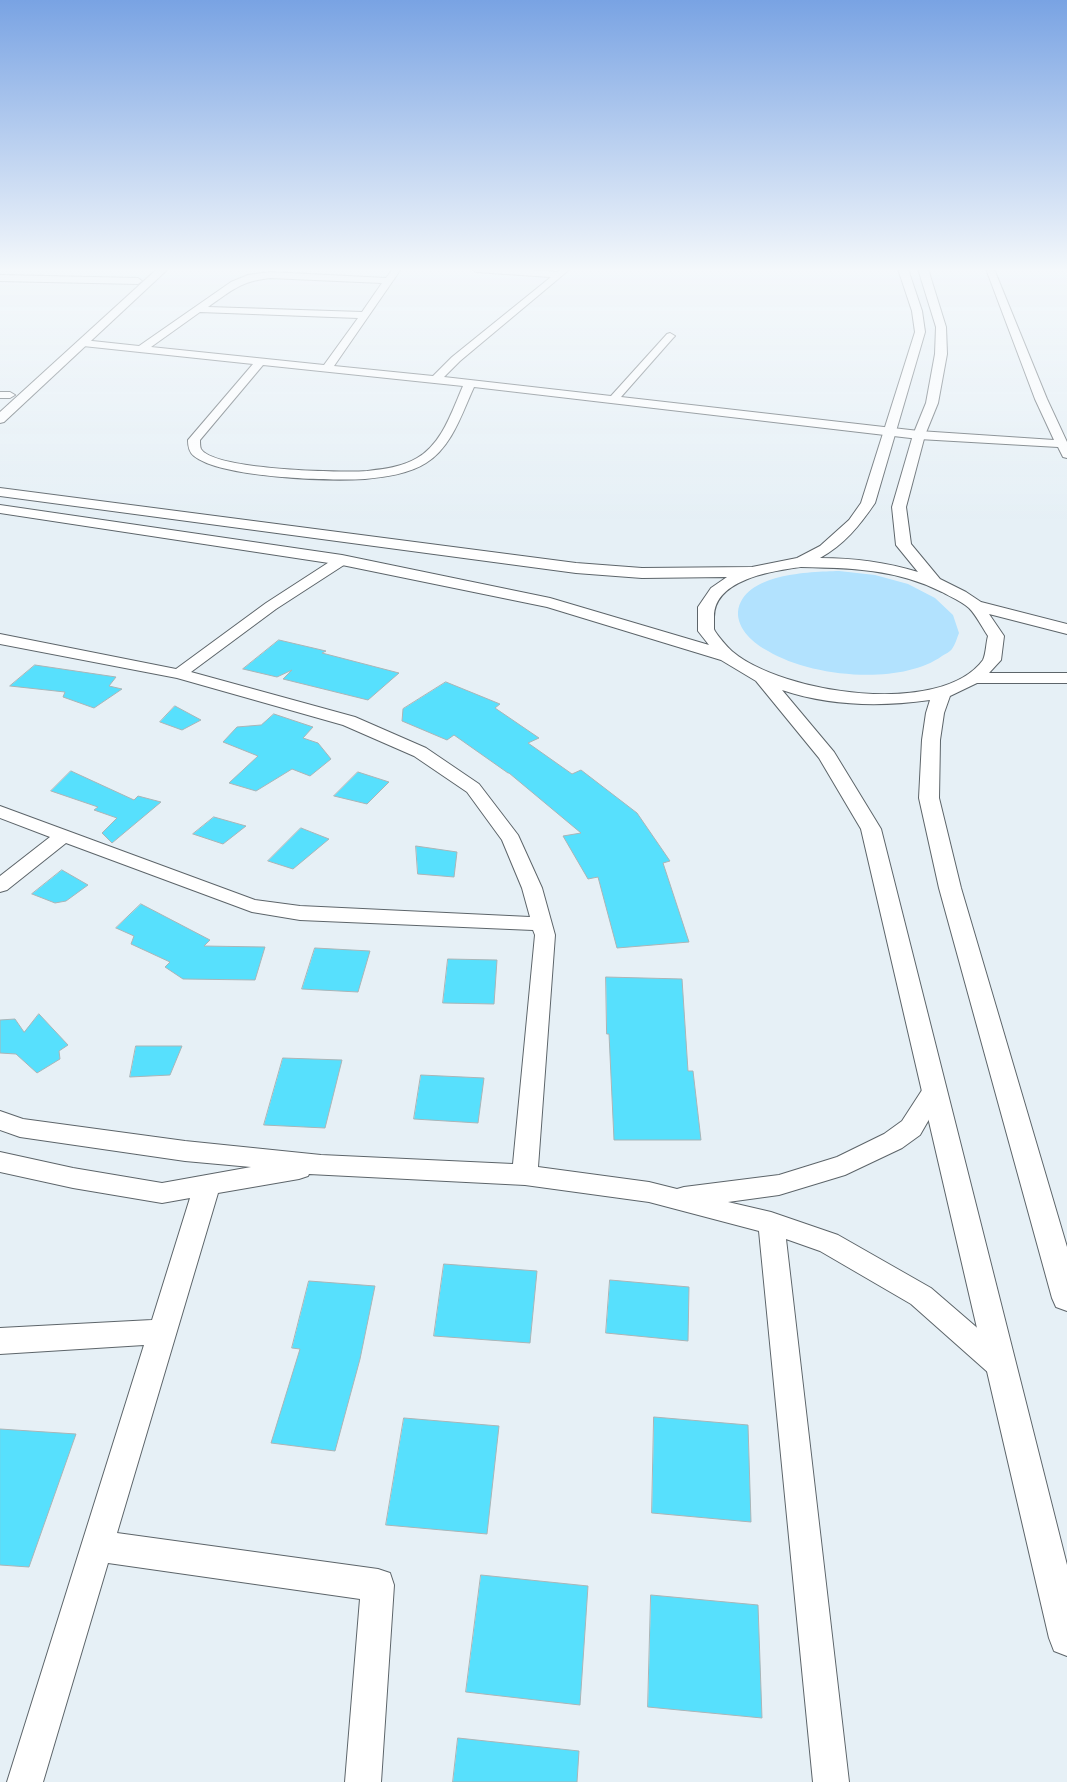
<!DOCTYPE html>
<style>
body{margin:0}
canvas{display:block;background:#e6f0f6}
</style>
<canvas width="1067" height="1782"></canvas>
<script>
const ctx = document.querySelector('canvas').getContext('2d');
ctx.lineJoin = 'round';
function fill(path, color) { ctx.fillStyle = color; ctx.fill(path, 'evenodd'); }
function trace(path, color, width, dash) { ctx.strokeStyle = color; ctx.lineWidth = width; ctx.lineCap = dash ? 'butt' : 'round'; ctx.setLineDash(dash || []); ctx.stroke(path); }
const green = new Path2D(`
 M839 571 875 575 908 584 935 598 953 615 959 633C957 638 955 645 952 649 950 652 945 654 942 656 900 686 811 677 768 651 754 644 737 629 738 612 743 573 809 572 839 571Z`);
const building = new Path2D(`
 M279 640 326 651 322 653 399 673 368 700 283 679 292 670 277 677 243 669Z
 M35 665 116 677 109 686 122 689 94 708 63 697 65 692 10 686Z
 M446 682 500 704 495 708 539 738 528 743 572 774 581 770 637 813 670 861 663 863 689 942 617 948 598 877 588 879 563 836 581 833 509 773H508L454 735 447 740 402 721 403 709Z
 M175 706 201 720 182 730 160 722Z
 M274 714 313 727 303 738 318 743 331 759 310 776 292 769 256 791 229 783 258 756 223 742 237 727 261 725Z
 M71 771 134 800 138 796 161 802 112 843 102 833 117 818 94 810 98 807 51 791Z
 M358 772 389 782 367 804 334 796Z
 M214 817 246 826 223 844 193 834Z
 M301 828 329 839 293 869 268 861Z
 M416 846 457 852 454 877 418 874Z
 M62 870 88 885 66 901 55 903 32 894Z
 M141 904 210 940 204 946 265 947 255 980 183 979 165 967 170 962 131 944 134 936 116 928Z
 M315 948 370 951 358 992 302 989Z
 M448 959 497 960 494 1004 443 1003Z
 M606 977 682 979 688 1071H693L701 1140H614L609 1034H607Z
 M39 1014 68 1045 59 1051 60 1059 37 1073 16 1054 0 1053V1020L15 1019 24 1032Z
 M136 1046H182L170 1075 130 1077Z
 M283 1058 342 1060 325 1128 264 1125Z
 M421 1075 484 1078 478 1123 414 1119Z
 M444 1264 537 1271 530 1343 434 1336Z
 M610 1280 689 1287 688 1341 606 1333Z
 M309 1281 375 1286 360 1359 335 1451 271 1443 300 1349 292 1348Z
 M654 1417 748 1425 751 1522 652 1513Z
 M404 1418 499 1426 487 1534 386 1525Z
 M0 1429 76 1434 29 1567 0 1565Z
 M481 1575 588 1586 580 1705 466 1692Z
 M651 1595 758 1605 762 1718 648 1707Z
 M458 1738 579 1751 577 1782H453Z`);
const minor = new Path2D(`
 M393 269H401L334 366 433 376 452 357 551 277 476 272 472 269H513L557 272 561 269H570L460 361 444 377 611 396 667 334 670 333 675 336 673 338 621 397 919 431 1054 440 1035 399 986 269H994L1047 399 1067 442V458L1063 457 1058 447 919 439 474 387C462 413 452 447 426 463 409 474 385 477 365 479 330 481 221 478 194 456 189 452 188 446 188 440L253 364 83 346 78 343 83 340 139 346 231 282 248 275 270 272 386 278ZM270 278 382 283 362 312 208 307C231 291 241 281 270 278ZM200 312 358 318 324 365 151 347ZM263 365 463 386C452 411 442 444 417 458 402 467 384 469 367 471 342 473 214 470 201 449 200 447 200 443 200 440Z
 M0 275 138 278 142 281 138 284 0 281Z
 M0 392H10L15 395 10 398H0Z
 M342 556 347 557 349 560 347 563 276 609 191 672 355 717 426 748 479 784 518 835 542 888 555 935 538 1167 649 1182 677 1189 684 1187 779 1175 837 1157 884 1134 902 1121 926 1084 934 1081 942 1084 946 1090 920 1135 902 1148 845 1175 779 1195 728 1202 771 1212 838 1235 931 1288 1011 1357 1015 1366 1011 1375 1001 1379 991 1375 911 1304 820 1251 786 1239 849 1782H813L759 1231 649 1202 525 1185 309 1174 308 1176 299 1179 218 1193 117 1533 378 1569 390 1573 394 1585 381 1782H345L360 1599 108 1563 43 1782H7L144 1345 0 1354V1328L152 1320 190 1198 162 1203 73 1188 0 1172V1152L73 1168 162 1183 251 1167 185 1161 20 1137 0 1130V1111L23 1119 185 1141 321 1155 513 1164 535 935 533 930 300 920 252 912 66 843 7 890 0 892V876L50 837 0 818V806L255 900 300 906 530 917 522 888 502 840 467 792 414 756 343 725 177 678 0 644V634L176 669 266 603 337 557Z`);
const tertiary = new Path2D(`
 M157 269H168L4 422 0 423V412Z`);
const primary = new Path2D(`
 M898 269H908L922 311 925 332 875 503C860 525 844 545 820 558 854 558 885 562 918 572L896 545 892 507 913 435 926 403 935 354 936 327 918 269H928L946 327 947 354 938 403 925 435 906 507 911 544 940 579 966 592 981 602 1067 624V634L989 614 1004 636 1001 660 989 673H1067V683H977L950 696 944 713 940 740 939 798 961 888 1067 1247V1311L1056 1307 1052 1298 939 888 919 798 922 740 926 713 930 700C881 707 829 706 782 690L834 752 881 829 1067 1565V1656L1054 1651 1049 1638 861 829 819 758 756 681 721 660 547 607 342 565 0 513V505L342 555 550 598 709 645 698 631V607L711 588 727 577 642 578 576 573 0 496V488L576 563 642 568 752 567 797 558 820 546 849 520 861 503 915 332 912 311ZM801 567C851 568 896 569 942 592 951 597 961 601 969 608 976 615 982 627 988 636 986 643 986 654 983 660 940 718 782 693 733 652 729 649 715 633 714 629 714 625 714 621 714 617 714 579 773 571 801 567Z`);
fill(green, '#b2e2fe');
fill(building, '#57e0fd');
trace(building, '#aab5b7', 1);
trace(minor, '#5d656a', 2);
trace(tertiary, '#5d656a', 2);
trace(primary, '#5d656a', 2);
fill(minor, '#fff');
fill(tertiary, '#fff');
fill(primary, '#fff');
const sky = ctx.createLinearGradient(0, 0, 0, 519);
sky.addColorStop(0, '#79a3e3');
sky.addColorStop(0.52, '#f4f8fb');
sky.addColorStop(1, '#f4f8fb00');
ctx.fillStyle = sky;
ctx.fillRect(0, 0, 1067, 519);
</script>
